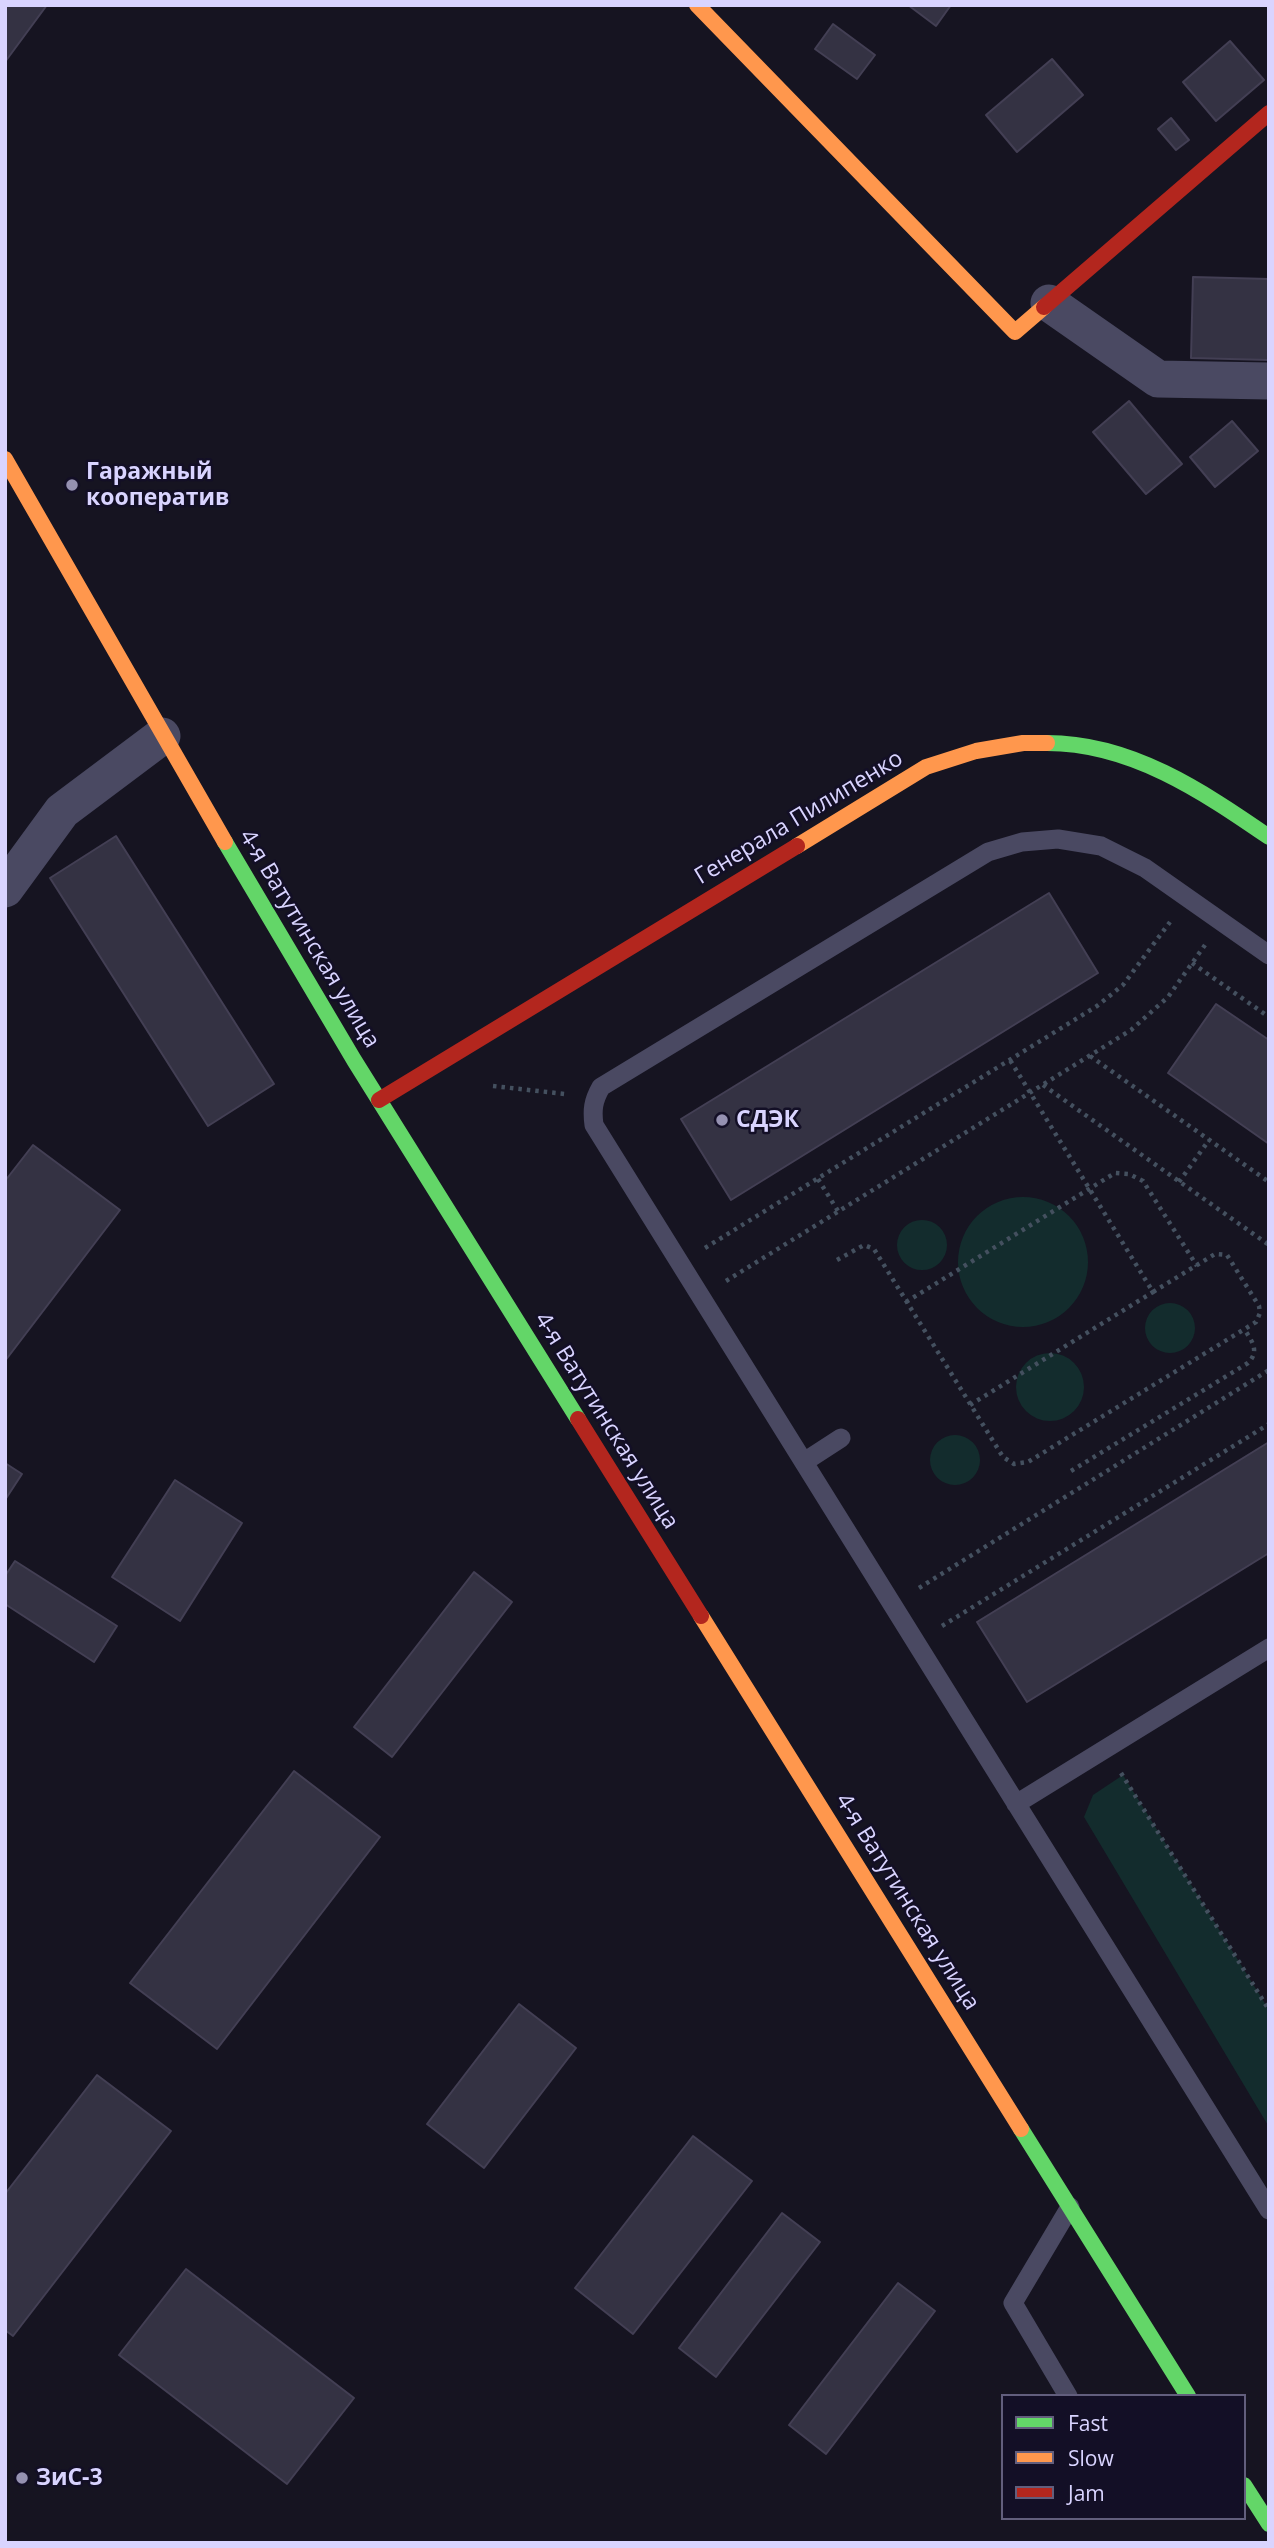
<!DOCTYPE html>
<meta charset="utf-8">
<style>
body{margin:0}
#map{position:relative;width:1274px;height:2548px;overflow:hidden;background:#161421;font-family:"Open Sans",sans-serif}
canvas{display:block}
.frame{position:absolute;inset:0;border:7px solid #d9d4ff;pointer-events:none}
.legend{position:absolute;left:1001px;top:2394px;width:245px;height:126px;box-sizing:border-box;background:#130f26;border:2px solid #625e7d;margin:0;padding:9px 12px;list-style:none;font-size:21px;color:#d9d4ff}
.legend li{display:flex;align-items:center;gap:14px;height:35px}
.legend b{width:35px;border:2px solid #625e7d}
</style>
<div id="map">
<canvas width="1274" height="2548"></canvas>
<div class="frame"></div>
<ul class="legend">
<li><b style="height:9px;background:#63d668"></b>Fast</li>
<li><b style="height:9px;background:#ff974d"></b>Slow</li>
<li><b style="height:9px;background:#b3261e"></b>Jam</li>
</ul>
</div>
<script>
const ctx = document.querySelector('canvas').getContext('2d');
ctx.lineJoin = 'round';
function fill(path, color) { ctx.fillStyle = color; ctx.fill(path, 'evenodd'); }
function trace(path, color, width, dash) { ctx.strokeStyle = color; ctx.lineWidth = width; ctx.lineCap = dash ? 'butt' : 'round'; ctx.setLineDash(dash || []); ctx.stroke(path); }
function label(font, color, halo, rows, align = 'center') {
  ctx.font = font + ' "Open Sans",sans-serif'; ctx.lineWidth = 5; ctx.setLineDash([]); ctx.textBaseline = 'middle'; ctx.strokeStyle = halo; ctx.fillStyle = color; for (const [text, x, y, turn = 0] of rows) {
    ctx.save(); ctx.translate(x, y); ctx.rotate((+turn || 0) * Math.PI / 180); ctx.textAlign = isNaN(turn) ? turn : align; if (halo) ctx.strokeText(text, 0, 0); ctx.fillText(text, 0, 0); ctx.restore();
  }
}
const green = new Path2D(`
 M958 1262a65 65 0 1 1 130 0a65 65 0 1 1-130 0Z
 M897 1245a25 25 0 1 1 50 0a25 25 0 1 1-50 0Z
 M1145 1328a25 25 0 1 1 50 0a25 25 0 1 1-50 0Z
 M1016 1387a34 34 0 1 1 68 0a34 34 0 1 1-68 0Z
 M930 1460a25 25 0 1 1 50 0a25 25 0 1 1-50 0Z
 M1123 1775 1269 2010V2127L1084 1817 1093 1795Z`);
const building = new Path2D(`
 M5 5H47L5 62Z
 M908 5H951L936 26Z
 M833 24 875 55 857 79 815 49Z
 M1230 41 1264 80 1216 121 1183 82Z
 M1052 59 1083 95 1017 152 986 115Z
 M1171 118 1189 140 1176 150 1158 129Z
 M1193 277 1269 279V360L1191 358Z
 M1129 401 1182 464 1146 494 1093 432Z
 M1232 421 1258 451 1215 487 1190 457Z
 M116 836 274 1084 208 1126 50 878Z
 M1049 893 1098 973 731 1200 681 1119Z
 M1216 1004 1269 1040V1144L1168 1073Z
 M33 1145 120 1210 5 1361V1181Z
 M1269 1442V1553L1027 1702 977 1622Z
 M5 1463 22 1474 5 1500Z
 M175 1480 242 1523 180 1621 112 1577Z
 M15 1561 117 1626 94 1662 5 1604V1576Z
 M474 1572 512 1602 392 1757 354 1727Z
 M294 1771 380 1837 217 2049 130 1983Z
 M519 2004 576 2048 484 2168 427 2124Z
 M97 2075 171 2131 13 2336 5 2330V2194Z
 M693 2136 752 2181 633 2334 575 2288Z
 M782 2213 820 2242 716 2377 679 2348Z
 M186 2269 354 2398 287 2484 119 2355Z
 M898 2283 935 2311 826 2454 789 2425Z`);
const path = new Path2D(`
 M1192 963 1269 1017
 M1090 1056 1269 1182
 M1043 1085 1269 1245
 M493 1086 565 1094
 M818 1179 838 1211
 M1179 1182 1209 1140
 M705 1248 1097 1006 1123 985 1170 922
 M837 1260 864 1245 874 1249 1003 1457 1014 1464 1028 1462 1256 1322 1260 1313 1259 1306 1227 1255 1215 1254 1153 1292 1010 1060
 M726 1281 1131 1030 1168 997 1205 945
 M906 1302 1115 1173 1129 1174 1143 1181 1197 1266
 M970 1405 1153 1292
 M1071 1471 1248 1363C1260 1351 1252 1341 1244 1329
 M919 1588 1269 1370
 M942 1626 1269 1424
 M1121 1773 1269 2010`);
const lane = new Path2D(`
 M1269 955 1145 868 1101 846 1058 839 1022 842 988 852 601 1087C593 1101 592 1110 594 1125L1269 2210
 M804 1462 841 1438
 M1016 1804 1269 1648
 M1068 2396 1013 2303 1070 2207`);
const street = new Path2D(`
 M1049 303 1158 379 1269 381
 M5 889 62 811 162 736`);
const fast = new Path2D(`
 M1047 743C1131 743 1202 791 1269 837
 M225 842 354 1060 578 1419
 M1021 2129 1188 2396
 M1244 2485 1269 2524`);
const slow = new Path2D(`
 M697 5 1015 332 1044 307
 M5 459 225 842
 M797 846 926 767 976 751 1023 743H1047
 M701 1616 1021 2129`);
const jam = new Path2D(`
 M1044 307 1269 113
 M379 1100 797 846
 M578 1419 701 1616`);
const markers = [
 [72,485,7,"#9591b1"],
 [722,1120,7,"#9591b1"],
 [22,2478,7,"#9591b1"]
];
const poiNames = [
 ["Гаражный",86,472],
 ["кооператив",86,498],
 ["СДЭК",736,1120],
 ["ЗиС-3",36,2478]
];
const streetNames = [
 ["Генерала Пилипенко",799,818,-31],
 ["4-я Ватутинская улица",309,939,59],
 ["4-я Ватутинская улица",606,1421,58],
 ["4-я Ватутинская улица",907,1902,58]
];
fill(green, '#132c2d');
fill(building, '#343243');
trace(building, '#433f54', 2);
trace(path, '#44505f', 4.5, [3.5, 5]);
trace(lane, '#4a4962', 19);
trace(street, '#4a4962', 37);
trace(fast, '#63d668', 16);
trace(slow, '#ff974d', 16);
trace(jam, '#b3261e', 16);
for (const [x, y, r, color] of markers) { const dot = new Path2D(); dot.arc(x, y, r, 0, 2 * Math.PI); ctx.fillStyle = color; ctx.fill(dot); trace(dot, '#130f26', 2.5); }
label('bold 23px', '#d9d4ff', '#130f26', poiNames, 'left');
label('23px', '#d9d4ff', '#130f26', streetNames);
</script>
